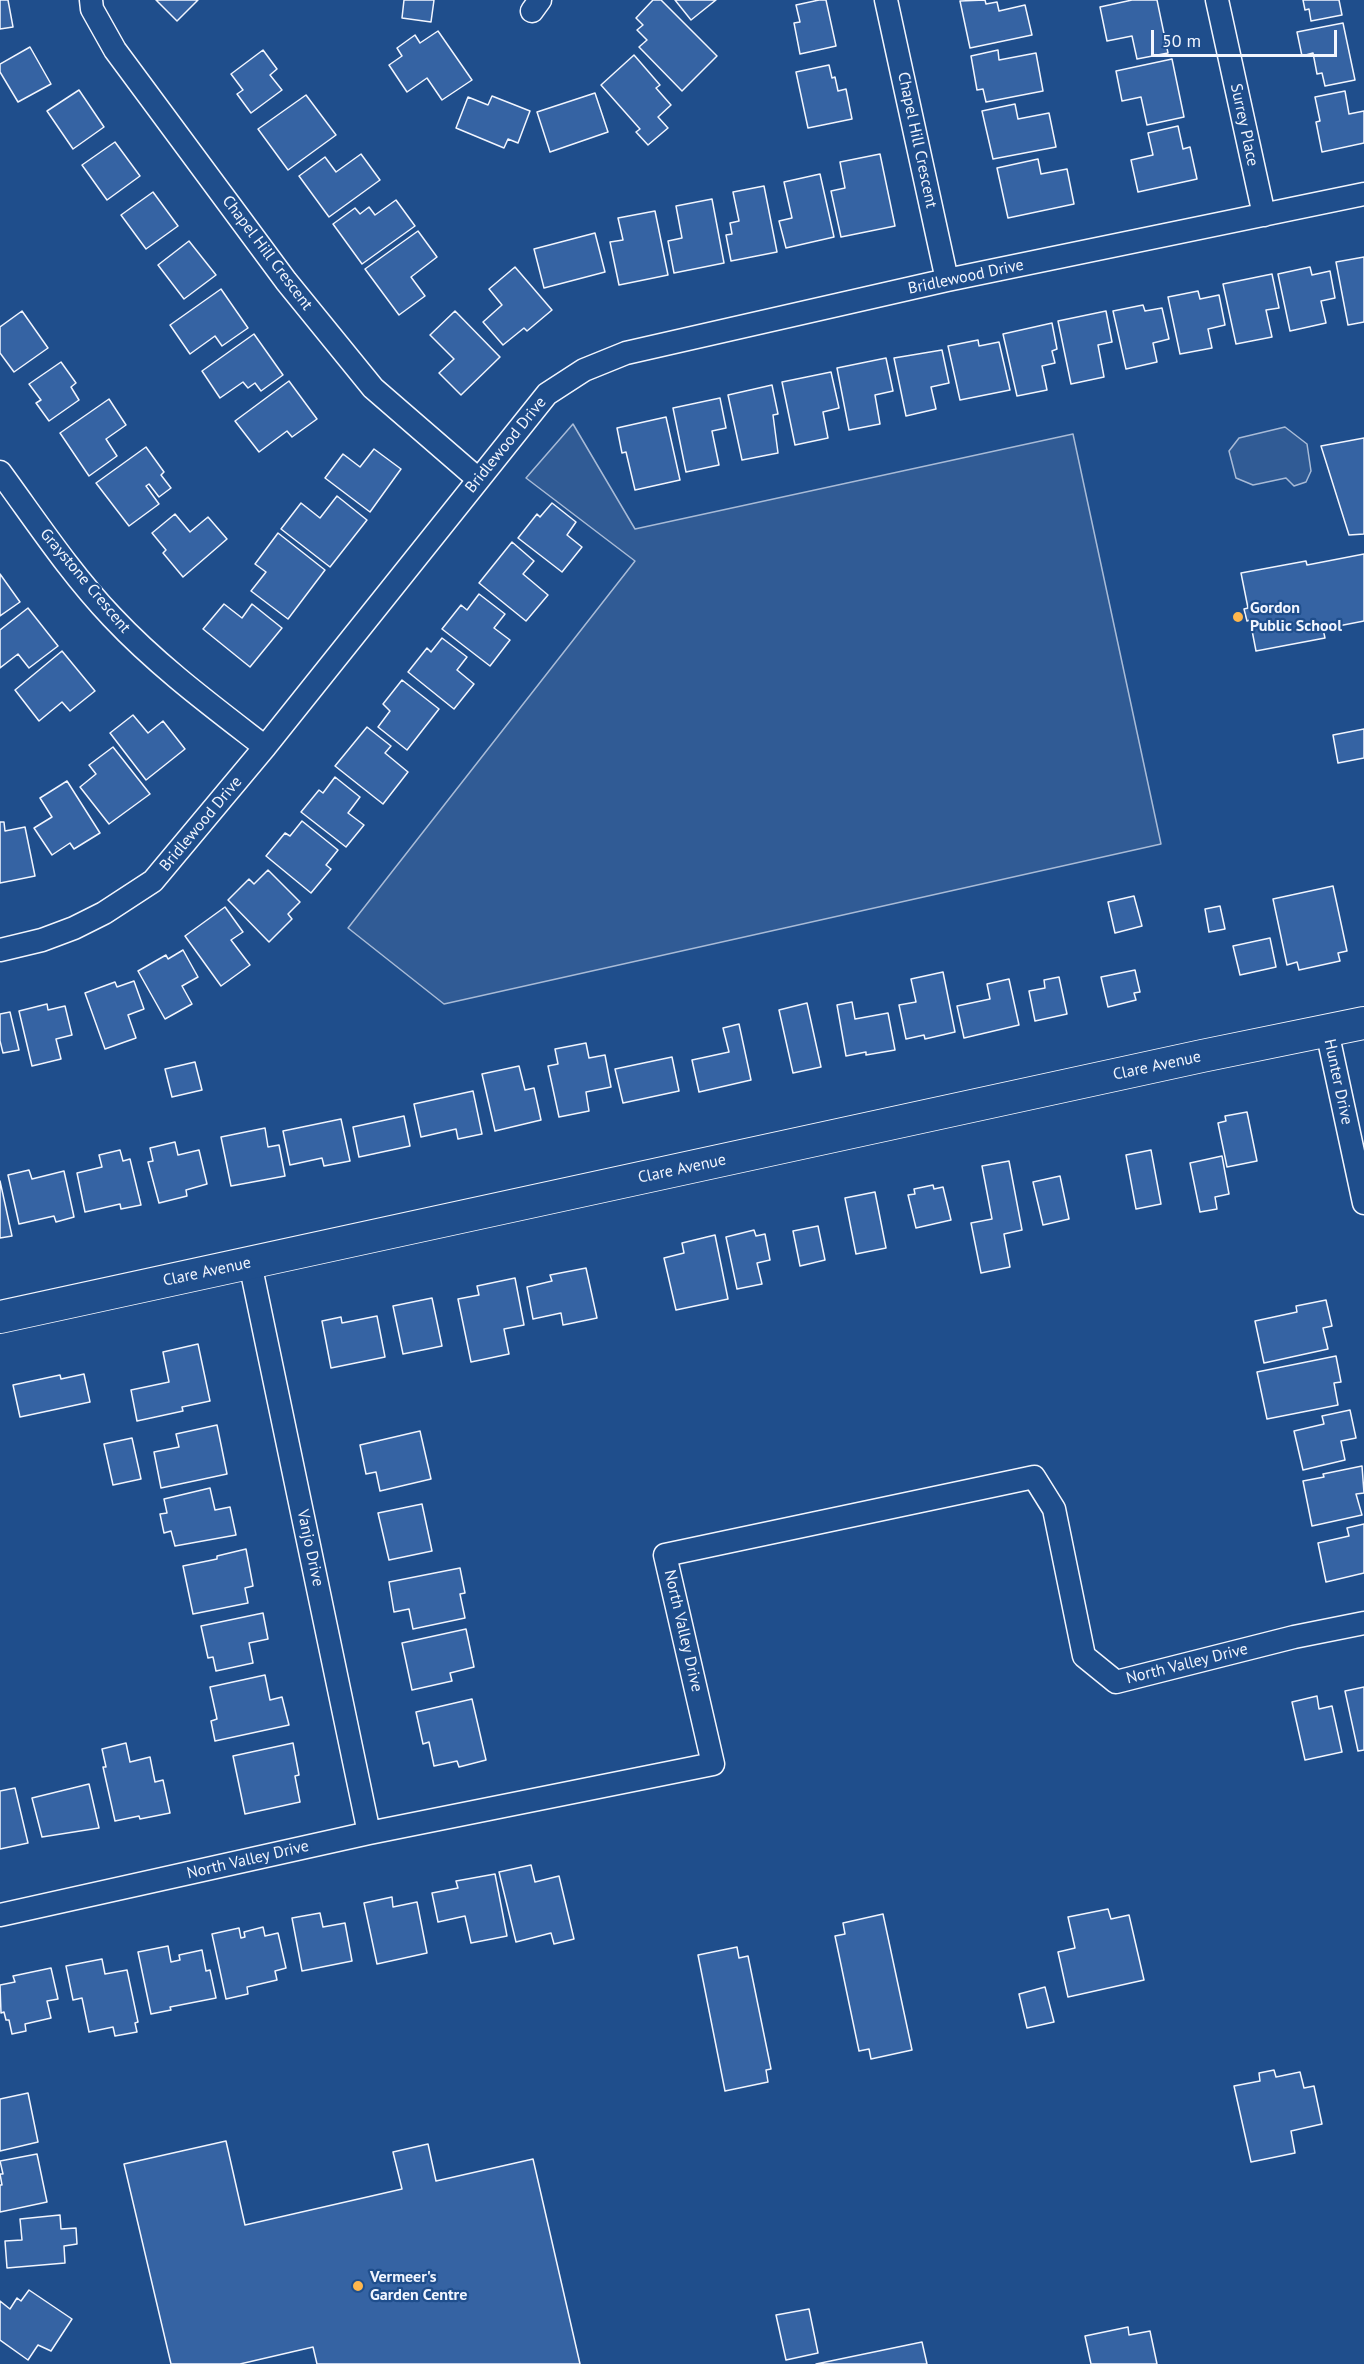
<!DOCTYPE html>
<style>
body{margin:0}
#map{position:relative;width:1364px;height:2364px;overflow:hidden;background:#1f4e8c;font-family:"PT Sans",sans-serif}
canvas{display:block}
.scale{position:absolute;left:1151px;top:30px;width:186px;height:27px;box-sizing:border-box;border:3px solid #f2f6ff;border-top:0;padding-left:8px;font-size:18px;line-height:21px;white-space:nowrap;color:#f2f6ff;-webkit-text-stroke:4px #1f4e8c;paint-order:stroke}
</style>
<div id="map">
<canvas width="1364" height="2364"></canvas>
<div class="scale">50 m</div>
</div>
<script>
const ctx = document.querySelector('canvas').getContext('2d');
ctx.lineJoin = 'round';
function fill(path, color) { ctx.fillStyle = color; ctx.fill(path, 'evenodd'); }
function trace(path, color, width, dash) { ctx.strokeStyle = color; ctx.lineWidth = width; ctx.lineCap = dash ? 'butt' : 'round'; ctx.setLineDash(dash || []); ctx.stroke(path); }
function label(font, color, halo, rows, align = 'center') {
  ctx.font = font + ' "PT Sans",sans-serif'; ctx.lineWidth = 4.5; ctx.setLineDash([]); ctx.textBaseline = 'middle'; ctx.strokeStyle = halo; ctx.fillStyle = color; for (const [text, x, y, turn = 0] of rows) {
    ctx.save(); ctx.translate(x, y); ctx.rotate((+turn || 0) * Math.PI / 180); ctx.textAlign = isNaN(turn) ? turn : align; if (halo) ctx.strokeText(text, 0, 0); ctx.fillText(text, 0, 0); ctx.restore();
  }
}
const built = new Path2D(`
 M573 424 635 529 1073 434 1161 844 444 1004 348 928 635 561 526 478Z
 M1285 427 1307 444 1311 471 1306 482 1294 486 1286 478 1253 485 1236 478 1229 451 1239 438Z`);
const building = new Path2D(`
 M0 0H8L13 27 0 29Z
 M156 0H198L177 21Z
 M404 0H434L431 22 402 18Z
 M653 0H661L717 56 682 91 639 47 647 40 637 30 643 25 636 18Z
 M675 0H716L691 20Z
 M819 0H826L836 46 800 54 794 23 800 22 796 5Z
 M985 0 986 4 997 2 999 11 1025 5 1032 35 970 48 960 1Z
 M1132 0H1157L1168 53 1137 59 1132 36 1107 41 1100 7Z
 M1303 0H1339L1342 15 1311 21 1309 9 1305 10Z
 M1343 23 1355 80 1325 86 1322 73 1317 74 1313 53 1302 56 1297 32Z
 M438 31 472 80 442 100 427 78 407 92 389 65 402 56 397 48 415 35 420 43Z
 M30 47 51 84 18 102 0 72V64Z
 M263 50 277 69 270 75 282 90 251 113 237 94 243 90 231 74Z
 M998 50 999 60 1036 53 1043 91 986 102 983 89 977 90 971 56Z
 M634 55 660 85 656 88 671 105 658 117 668 128 648 145 636 132 640 129 601 85Z
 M1172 59 1184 117 1147 125 1141 97 1122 101 1116 71Z
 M829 65 832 78 835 77 838 91 846 89 852 119 808 128 796 72Z
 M79 90 104 127 73 149 47 111Z
 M1345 91 1349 114 1364 111V143L1322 152 1316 122 1320 121 1315 97Z
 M595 93 608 132 550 152 537 112Z
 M306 95 336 135 288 170 258 129Z
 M492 96 530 111 518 143 508 139 504 148 456 128 468 97 488 105Z
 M1015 104 1018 119 1049 113 1056 147 993 159 982 111Z
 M1178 126 1183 149 1190 147 1197 179 1138 192 1131 160 1153 155 1148 133Z
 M115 142 140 176 107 200 82 165Z
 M361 154 380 180 329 217 299 176 325 157 336 172Z
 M880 154 895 226 841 237 831 191 845 188 840 162Z
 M1038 159 1041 174 1067 169 1074 204 1008 218 997 168Z
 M820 174 834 237 786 248 779 221 792 218 784 182Z
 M764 186 777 252 731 261 726 235 732 234 730 223 739 221 733 192Z
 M153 192 178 226 146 249 121 215Z
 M712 199 724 263 674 273 668 241 682 238 676 206Z
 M396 200 415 226 362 264 333 224 355 208 360 214 369 207 375 215Z
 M655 211 668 275 619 285 610 242 623 240 618 218Z
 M418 231 437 257 411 277 425 296 399 315 365 269Z
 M595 233 605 272 544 288 534 249Z
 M189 241 216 275 184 299 158 265Z
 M1364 257V322L1348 325 1336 262Z
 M515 267 552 310 527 331 524 328 503 345 483 322 502 305 489 289Z
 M1310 267 1312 275 1330 271 1335 298 1321 301 1326 323 1290 331 1278 274Z
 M1272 274 1279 308 1266 310 1272 337 1236 344 1223 284Z
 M221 289 248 328 222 346 215 336 190 354 170 325Z
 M1198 291 1200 299 1219 295 1225 325 1208 329 1212 348 1180 354 1168 297Z
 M1143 305 1145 311 1162 308 1169 339 1153 343 1157 362 1126 369 1113 311Z
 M22 311 48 348 14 372 0 353V327Z
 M455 311 500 357 461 395 439 373 454 359 430 335Z
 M1106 311 1112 342 1098 345 1104 377 1071 384 1058 321Z
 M1052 323 1057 349 1052 351 1055 363 1042 366 1047 390 1017 396 1003 334Z
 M254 334 283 375 261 391 255 383 248 388 243 382 220 398 202 371Z
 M978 340 979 346 999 342 1010 390 960 400 948 346Z
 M942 350 949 383 931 387 936 409 906 416 894 358Z
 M886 358 893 391 875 395 880 424 849 430 837 368Z
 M61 362 76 383 71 387 79 400 49 421 36 403 41 400 29 384Z
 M831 372 839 408 823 412 828 438 795 445 782 382Z
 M289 381 317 419 292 437 287 431 259 452 235 421Z
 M772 385 778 414 773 415 778 453 742 460 728 395Z
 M720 398 726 428 712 431 719 465 686 472 673 408Z
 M109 399 126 425 106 439 117 456 89 476 60 433Z
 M666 417 680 480 635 490 626 452 622 453 617 428Z
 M1364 438V534L1349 535 1321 446Z
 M146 447 164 472 161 475 171 488 159 497 149 484 146 486 159 504 129 526 96 483Z
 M374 449 401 469 370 512 325 478 343 454 360 467Z
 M337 496 367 520 330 567 281 529 301 503 320 518Z
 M552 503 576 522 567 535 582 547 562 572 518 538 537 514 540 517Z
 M175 514 190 532 208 517 227 539 183 577 163 553 166 550 152 533Z
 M278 533 325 570 288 619 251 591 266 572 255 564Z
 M512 542 534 561 523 574 548 595 526 621 479 583Z
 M1364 554V621L1323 629 1325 638 1256 651 1250 620 1247 621 1244 609 1248 608 1241 573 1306 561 1307 565Z
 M0 574 20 602 0 616Z
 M479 594 505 614 494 628 510 640 490 666 442 629 461 605 467 610Z
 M224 604 242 618 252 604 282 628 250 667 203 629Z
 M28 608 58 646 29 668 18 654 0 668V630Z
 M442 638 467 657 457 670 474 684 454 709 408 672 427 648 431 652Z
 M62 651 95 691 70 711 62 702 39 721 15 690Z
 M402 680 439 709 407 750 378 727 390 711 383 704Z
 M133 715 148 733 163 721 185 749 146 780 110 733Z
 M367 727 391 746 385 753 408 772 383 804 335 766Z
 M1364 729V758L1338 763 1333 735Z
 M113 747 150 794 109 824 80 787 96 774 89 765Z
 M335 777 360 797 348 813 364 825 346 847 301 812 319 790 323 793Z
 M67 781 100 833 74 849 70 843 52 855 34 828 52 817 40 798Z
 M302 821 338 850 326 865 331 869 311 893 266 856 285 833 290 836Z
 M0 822H4L5 831 25 827 35 876 0 883Z
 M268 870 300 902 288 914 292 919 269 942 228 900 249 879 254 884Z
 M1333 886 1347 951 1338 953 1340 961 1299 970 1297 962 1287 965 1273 899Z
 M1134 896 1142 926 1115 933 1108 902Z
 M1220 906 1225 929 1209 932 1205 909Z
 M225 907 243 932 231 940 250 965 221 986 185 936Z
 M1270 938 1276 967 1240 975 1233 946Z
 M183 950 198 977 182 986 192 1004 165 1019 138 971 166 955 168 959Z
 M1135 970 1140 992 1134 993 1136 1000 1108 1007 1101 977Z
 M943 972 955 1032 925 1039 924 1035 906 1039 899 1005 916 1002 911 979Z
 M1059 977 1067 1014 1035 1021 1029 991 1045 988 1044 980Z
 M1009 979 1019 1025 964 1038 957 1006 990 999 987 984Z
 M134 981 144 1009 128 1015 136 1038 105 1049 85 993 115 982 117 987Z
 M852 1002 855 1019 888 1013 895 1050 866 1055V1052L846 1056 837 1005Z
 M807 1003 821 1067 793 1073 779 1010Z
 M47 1004 48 1010 65 1006 72 1035 56 1039 61 1059 32 1066 19 1011Z
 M10 1012 19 1050 3 1053 0 1041V1014Z
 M739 1024 751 1080 699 1092 692 1060 729 1052 723 1028Z
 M586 1043 589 1058 605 1055 611 1087 586 1092 589 1111 559 1117 548 1066 558 1064 555 1049Z
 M672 1057 679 1091 623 1103 615 1069Z
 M195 1062 202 1090 172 1097 165 1069Z
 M519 1066 525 1090 534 1088 541 1120 495 1131 482 1074Z
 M473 1091 482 1134 458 1139 456 1129 421 1137 414 1104Z
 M1247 1112 1257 1161 1227 1167 1218 1123 1226 1121 1225 1116Z
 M404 1116 410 1146 359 1157 353 1127Z
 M341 1119 350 1161 324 1166 322 1158 290 1165 283 1131Z
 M265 1128 268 1147 279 1145 285 1176 231 1186 221 1137Z
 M175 1142 178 1155 199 1150 207 1184 186 1190 187 1196 159 1203 148 1162 153 1161 150 1148Z
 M120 1150 123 1161 130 1159 141 1205 121 1209 120 1204 85 1212 77 1173 102 1167 99 1155Z
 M1151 1150 1161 1204 1136 1209 1126 1155Z
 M1222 1156 1229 1194 1215 1197 1217 1209 1200 1212 1190 1163Z
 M1009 1161 1022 1230 1004 1234 1010 1267 981 1273 971 1223 992 1219 982 1166Z
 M29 1170 32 1179 64 1171 74 1217 56 1222 54 1216 19 1224 8 1175Z
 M1060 1176 1069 1219 1043 1225 1033 1182Z
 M0 1181 12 1236 0 1238Z
 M933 1185 934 1189 943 1187 951 1220 916 1228 908 1195 915 1194 914 1189Z
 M875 1192 886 1248 856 1254 845 1198Z
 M818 1226 825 1260 800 1266 793 1231Z
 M754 1230 756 1236 765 1234 770 1260 757 1263 762 1284 737 1289 726 1237Z
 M715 1235 728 1299 676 1310 664 1258 684 1253 682 1243Z
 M586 1268 597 1318 563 1325 561 1313 533 1319 527 1287 552 1281 550 1275Z
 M515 1278 524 1325 504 1329 509 1354 471 1362 458 1299 479 1295 477 1286Z
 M432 1298 442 1346 403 1354 393 1306Z
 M1326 1300 1332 1326 1323 1328 1328 1349 1264 1363 1255 1321 1297 1312 1296 1306Z
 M377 1316 385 1357 331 1368 322 1321 341 1317 342 1323Z
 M198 1344 210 1401 182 1407 183 1411 137 1421 131 1390 169 1382 163 1352Z
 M1336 1356 1341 1382 1334 1383 1338 1405 1267 1419 1257 1372Z
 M84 1374 90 1402 20 1417 13 1385 60 1375 61 1379Z
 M1350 1410 1356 1438 1341 1441 1345 1460 1303 1470 1294 1431 1324 1424 1322 1416Z
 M217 1425 227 1474 161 1488 154 1452 179 1447 176 1434Z
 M420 1431 431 1479 380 1491 376 1472 366 1474 360 1445Z
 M132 1438 141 1479 113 1485 104 1444Z
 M1362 1466 1364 1493 1356 1494 1362 1515 1312 1526 1303 1481 1324 1477 1323 1474Z
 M210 1488 215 1510 230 1507 236 1535 175 1546 171 1531 164 1533 160 1514 167 1513 164 1499Z
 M422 1504 432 1551 389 1560 378 1513Z
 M1364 1524V1573L1326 1582 1318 1543 1349 1536 1347 1528Z
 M246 1549 253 1586 245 1588 248 1603 193 1614 183 1566 217 1559V1556Z
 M460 1568 465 1593 460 1594 465 1618 413 1629 409 1609 394 1612 389 1582Z
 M263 1613 268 1639 249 1643 253 1663 216 1671 213 1657 208 1658 201 1626Z
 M466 1629 474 1667 450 1673 452 1681 412 1690 402 1643Z
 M265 1675 270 1700 282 1697 289 1725 215 1741 211 1721 217 1719 210 1687Z
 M1364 1687V1750L1358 1751 1345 1691Z
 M1317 1696 1319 1709 1332 1706 1342 1752 1305 1760 1292 1702Z
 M472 1699 486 1760 459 1767 457 1761 434 1766 429 1742 423 1744 416 1712Z
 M126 1743 130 1762 150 1757 155 1782 163 1780 170 1813 140 1819 139 1816 115 1821 103 1767H106L102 1749Z
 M293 1743 299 1775 295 1776 300 1802 245 1814 233 1756Z
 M89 1784 99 1828 42 1837 32 1798Z
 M15 1788 28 1843 0 1849V1791Z
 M531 1865 535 1882 559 1876 574 1939 554 1944 551 1933 516 1942 499 1872Z
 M495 1874 507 1936 471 1943 465 1916 438 1922 432 1893 458 1888 456 1881Z
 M392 1897 393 1907 417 1902 427 1953 377 1964 364 1903Z
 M1108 1909 1111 1919 1129 1915 1144 1980 1068 1997 1058 1952 1075 1948 1068 1917Z
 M320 1913 323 1927 345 1923 352 1961 302 1971 292 1918Z
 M883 1914 912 2050 871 2059 869 2049 859 2051 835 1936 845 1934 843 1923Z
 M263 1927 265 1936 278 1933 286 1968 275 1971 277 1980 247 1987 248 1994 226 1999 212 1934 239 1928 241 1938 245 1937 244 1932Z
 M168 1946 171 1962 180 1960 179 1955 202 1950 206 1971 210 1970 216 1998 170 2007 171 2010 151 2014 138 1952Z
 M737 1947 739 1958 748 1956 771 2069 766 2070 768 2082 725 2091 698 1955Z
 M102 1959 105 1974 127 1970 138 2022 135 2023 137 2032 115 2036 113 2027 89 2032 82 1998 73 2000 66 1966Z
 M51 1968 58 1999 47 2001 51 2018 25 2024 26 2031 12 2034 9 2020H6L4 2012 1 2013 0 1985 15 1982 13 1976Z
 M1045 1987 1054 2022 1027 2028 1019 1994Z
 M1274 2070 1276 2077 1300 2072 1304 2088 1314 2086 1322 2124 1291 2131 1295 2153 1251 2162 1234 2086 1260 2081 1259 2073Z
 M28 2093 38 2142 0 2151V2099Z
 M226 2141 245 2225 402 2189 393 2152 428 2144 436 2181 533 2159 580 2364H317L313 2347 240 2364H171L124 2164Z
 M37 2154 47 2202 0 2212V2185H2L0 2174H3L0 2161Z
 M60 2215 61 2229 76 2228 77 2244 64 2246 65 2263 7 2268 5 2241 22 2240 20 2219Z
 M29 2290 72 2319 51 2351 38 2345 28 2360 0 2340V2301L10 2309 17 2298 21 2301Z
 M809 2309 818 2353 786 2360 776 2315Z
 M1128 2327 1129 2335 1150 2331 1157 2364H1091L1085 2336Z
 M922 2342 927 2364H816Z`);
const street = new Path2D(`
 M91 0 92 9 115 50 286 281 373 388 478 479
 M886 0 947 280
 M1217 0 1264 215
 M532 11 540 0
 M0 472C36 521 70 573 112 617 158 666 212 706 265 747
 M0 950 42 940 74 928 104 913 153 881 265 747 547 394 584 370 626 353 947 280 1364 194
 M1327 1031 1364 1203
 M250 1263 369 1833
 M0 1915 369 1833 713 1764 665 1555 1034 1477 1054 1509 1084 1656 1116 1682 1294 1637 1364 1623`);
const secondary = new Path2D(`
 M0 1317 1202 1056 1364 1023`);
const markers = [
 [1238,617,6,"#ffb74d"],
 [358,2286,6,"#ffb74d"]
];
const streetNames = [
 ["Surrey Place",1244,125,78],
 ["Chapel Hill Crescent",917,140,78],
 ["Chapel Hill Crescent",267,253,53],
 ["Bridlewood Drive",966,277,-12],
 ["Bridlewood Drive",506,445,-51],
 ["Graystone Crescent",85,581,50],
 ["Bridlewood Drive",201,824,-50],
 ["Clare Avenue",1157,1066,-12],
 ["Hunter Drive",1338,1082,78],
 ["Clare Avenue",682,1169,-12],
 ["Clare Avenue",207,1272,-12],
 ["Vanjo Drive",310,1548,78],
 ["North Valley Drive",683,1631,77],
 ["North Valley Drive",1187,1664,-14],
 ["North Valley Drive",248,1860,-13]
];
const poiNames = [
 ["Gordon",1250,608],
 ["Public School",1250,626],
 ["Vermeer's",370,2277],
 ["Garden Centre",370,2295]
];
fill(built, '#305b95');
trace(built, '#a8bbd7', 1.5);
fill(building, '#3563a3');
trace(building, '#f2f6ff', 1.5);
trace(street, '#f2f6ff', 25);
trace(secondary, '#f2f6ff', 34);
trace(street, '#1f4e8c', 22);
trace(secondary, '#1f4e8c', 32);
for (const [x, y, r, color] of markers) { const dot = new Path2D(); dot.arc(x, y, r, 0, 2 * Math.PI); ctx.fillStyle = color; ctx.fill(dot); trace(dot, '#1f4e8c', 2); }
label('16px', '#f2f6ff', '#1f4e8c', streetNames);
label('bold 16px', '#f2f6ff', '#1f4e8c', poiNames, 'left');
</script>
